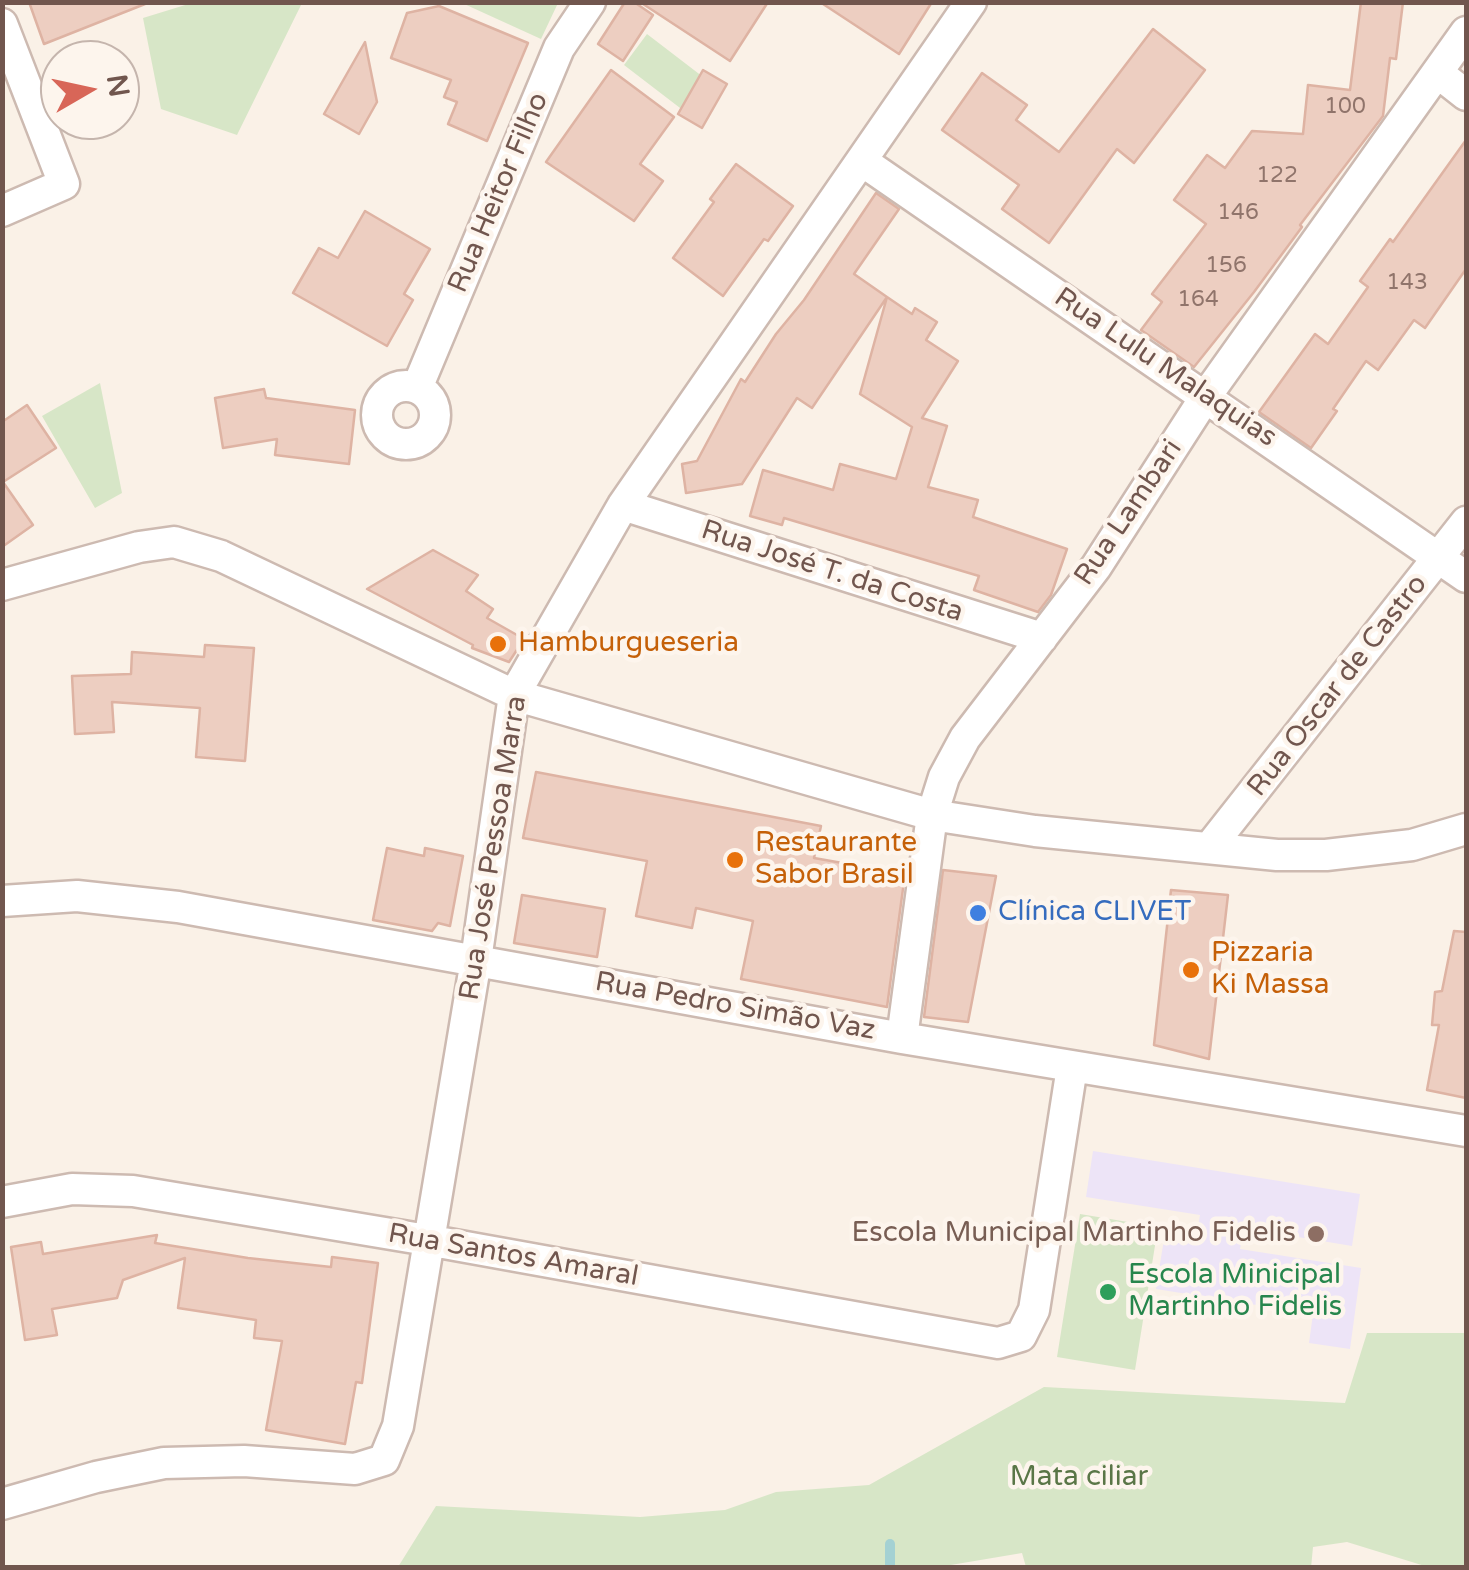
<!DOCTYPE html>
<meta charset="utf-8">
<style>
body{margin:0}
#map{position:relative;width:1469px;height:1570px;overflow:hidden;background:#faf1e7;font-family:"Varela Round",sans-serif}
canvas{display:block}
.frame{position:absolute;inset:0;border:5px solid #71564e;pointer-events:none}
.north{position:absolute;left:40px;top:40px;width:100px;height:100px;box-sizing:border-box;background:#fdf5ed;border:2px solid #c5b5ad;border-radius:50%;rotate:81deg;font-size:28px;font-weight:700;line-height:40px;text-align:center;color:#71564e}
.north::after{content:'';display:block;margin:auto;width:35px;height:45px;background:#d86658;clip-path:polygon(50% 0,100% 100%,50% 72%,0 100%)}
</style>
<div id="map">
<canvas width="1469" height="1570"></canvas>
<div class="frame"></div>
<div class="north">N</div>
</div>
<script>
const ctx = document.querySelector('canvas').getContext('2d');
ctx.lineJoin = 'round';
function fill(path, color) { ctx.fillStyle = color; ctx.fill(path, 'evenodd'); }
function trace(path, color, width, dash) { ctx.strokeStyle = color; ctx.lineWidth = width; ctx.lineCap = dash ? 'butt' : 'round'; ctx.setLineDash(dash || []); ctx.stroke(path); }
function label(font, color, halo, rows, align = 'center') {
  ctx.font = font + ' "Varela Round",sans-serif'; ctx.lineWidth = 9; ctx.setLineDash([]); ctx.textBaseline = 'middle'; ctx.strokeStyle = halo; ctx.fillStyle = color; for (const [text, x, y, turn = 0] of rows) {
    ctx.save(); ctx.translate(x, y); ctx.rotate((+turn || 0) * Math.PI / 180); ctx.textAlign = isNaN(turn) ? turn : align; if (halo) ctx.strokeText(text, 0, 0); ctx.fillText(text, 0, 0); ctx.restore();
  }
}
const education = new Path2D(`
 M1093 1151 1360 1194 1352 1246 1244 1228 1240 1249 1361 1268 1350 1349 1309 1343 1313 1314 1156 1289 1164 1239 1195 1244 1200 1215 1086 1197Z`);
const green = new Path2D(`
 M195 2 302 3 237 135 161 109 143 18Z
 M462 3H558L541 39Z
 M647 34 707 80 684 111 624 65Z
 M100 383 122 493 95 508 42 416Z
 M1080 1214 1158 1227 1135 1370 1057 1357Z
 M1367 1333H1466V1567H1428L1347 1542 1313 1547 1311 1568 1026 1567 1022 1553 933 1568 398 1567 436 1506 640 1517 725 1510 776 1492 869 1485 1044 1387 1345 1403Z`);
const stream = new Path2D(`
 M890 1568V1544`);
const building = new Path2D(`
 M29 2H145V4L44 44Z
 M625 2H634L653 15 623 61 598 44Z
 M640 2H768L730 61Z
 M820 2H932L899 54Z
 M1361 2H1403L1396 59 1390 58 1383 116 1300 225 1302 227 1254 292 1194 367 1141 330 1162 302 1152 294 1206 224 1174 200 1207 155 1225 168 1252 131 1303 134 1308 85 1350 90Z
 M439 6 528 43 487 141 448 124 457 102 444 97 451 80 391 58 407 13Z
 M1153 29 1205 70 1134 163 1117 149 1049 243 1002 209 1019 185 942 130 982 73 1027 105 1016 120 1059 152Z
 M365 42 377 102 359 134 324 114Z
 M611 70 674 117 640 164 663 181 634 221 546 162Z
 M703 70 727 84 702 128 678 114Z
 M1466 140V269L1425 328 1414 320 1378 370 1366 361 1333 409 1337 411 1311 448 1259 412 1315 334 1328 344 1368 287 1360 281 1390 239 1393 242Z
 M736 164 793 206 768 241 764 239 723 296 673 258 714 202 710 199Z
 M876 193 899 209 854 274 887 297 812 408 797 398 742 484 686 493 682 464 697 461 741 379 745 382 776 334 804 300Z
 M365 211 430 249 404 294 413 300 387 346 293 293 319 248 338 258Z
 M887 297 912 314 915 308 937 322 926 340 958 361 922 418 947 426 928 487 978 500 973 517 1067 549 1051 595 1038 612 974 590 979 576 784 518 782 525 750 516 763 470 833 490 840 464 896 479 912 427 860 394Z
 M264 389 266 398 355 410 349 464 275 455 277 439 223 448 215 398Z
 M27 405 56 448 3 482 33 525 2 547V422Z
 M433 550 478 575 466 591 493 609 487 618 524 639 509 662 472 648 473 645 367 589Z
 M205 645 254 648 245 761 196 757 200 708 112 702 114 732 75 734 72 676 131 674 132 652 204 657Z
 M536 772 821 826 814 858 905 874 887 1007 741 979 753 921 696 908 692 928 636 916 647 861 523 838Z
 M387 848 424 856 425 848 463 856 450 926 438 923 432 931 373 920Z
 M943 870 996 876 968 1022 924 1017Z
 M1171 890 1228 895 1209 1059 1154 1045Z
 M522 895 605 909 597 957 514 943Z
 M1454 931 1466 932V1098L1427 1090 1439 1025H1432L1435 992 1442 991Z
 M157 1235 155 1243 248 1258 331 1267 332 1257 378 1263 362 1383 356 1382 345 1444 266 1430 282 1341 254 1338 256 1320 178 1308 185 1258 123 1280 117 1298 52 1309 57 1335 25 1340 11 1247 41 1242 43 1254Z`);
const street = new Path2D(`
 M2 24 64 184 2 211
 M1438 73 1466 95
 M862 161 1466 577
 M377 415a29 29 0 1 1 58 0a29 29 0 1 1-58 0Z
 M417 388 559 48 590 2
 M623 505 1042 638
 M2 585 139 547 174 542 221 556 514 695 932 815 1035 831 1277 855H1326L1412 845 1466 829
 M1209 848 1466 522
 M2 901 77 896 178 907 902 1038 1466 1131
 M902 1038 932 815 944 777 965 738 1096 567 1206 396 1466 32
 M2 1202 72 1189 133 1191 427 1240 998 1343 1021 1336 1034 1310 1072 1067
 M2 1504 96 1477 164 1463 244 1461 355 1469 384 1460 398 1426 476 960 514 695 623 505 971 2`);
const markers = [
 [498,644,10,"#e8710a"],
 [735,860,10,"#e8710a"],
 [978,913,10,"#3f7fe0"],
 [1191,970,10,"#e8710a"],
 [1316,1234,10,"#8d6e63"],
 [1108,1292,10,"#2e9e5b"]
];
const numberNames = [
 ["100",1345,107],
 ["122",1277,176],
 ["146",1238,213],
 ["156",1226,266],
 ["143",1407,283],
 ["164",1198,300]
];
const streetNames = [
 ["Rua Heitor Filho",499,193,-67],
 ["Rua Lulu Malaquias",1165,368,34],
 ["Rua Lambari",1129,513,-56],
 ["Rua José T. da Costa",832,572,18],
 ["Rua Oscar de Castro",1338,686,-52],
 ["Rua José Pessoa Marra",494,848,-81],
 ["Rua Pedro Simão Vaz",735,1007,10],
 ["Rua Santos Amaral",513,1256,10]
];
const foodNames = [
 ["Hamburgueseria",518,644],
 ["Restaurante",755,844],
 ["Sabor Brasil",755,876],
 ["Pizzaria",1211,954],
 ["Ki Massa",1211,986]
];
const shopNames = [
 ["Clínica CLIVET",998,913]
];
const educationNames = [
 ["Escola Municipal Martinho Fidelis",1296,1234]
];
const leisureNames = [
 ["Escola Minicipal",1128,1276],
 ["Martinho Fidelis",1128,1308]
];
const parkNames = [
 ["Mata ciliar",1079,1478]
];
fill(education, '#ede4f7');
fill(green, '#d7e6c7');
trace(stream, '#a4d1d3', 10);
fill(building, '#edcec1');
trace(building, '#deb3a3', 2.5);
trace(street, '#cdbab1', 35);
trace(street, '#fff', 30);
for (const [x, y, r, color] of markers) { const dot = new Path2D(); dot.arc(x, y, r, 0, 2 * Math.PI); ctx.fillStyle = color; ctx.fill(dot); trace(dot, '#fdf5ed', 4); }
label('22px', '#90746b', null, numberNames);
label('28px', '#71564e', '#fdf5ed', streetNames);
label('28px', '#c56008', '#fdf5ed', foodNames, 'left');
label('28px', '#366cbe', '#fdf5ed', shopNames, 'left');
label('28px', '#785e54', '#fdf5ed', educationNames, 'right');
label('28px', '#27864d', '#fdf5ed', leisureNames, 'left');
label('28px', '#5a7647', '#fdf5ed', parkNames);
</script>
